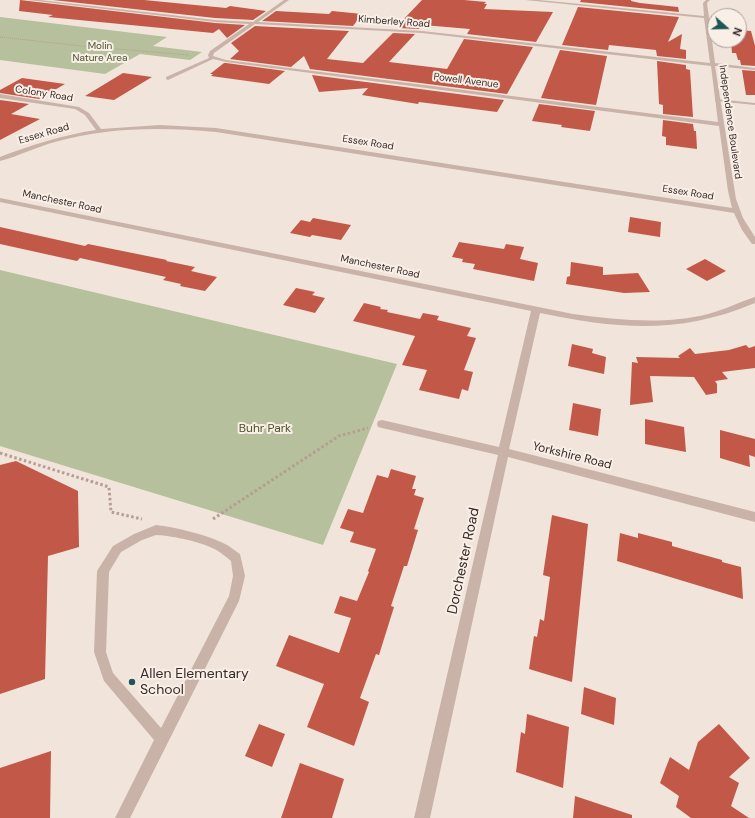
<!DOCTYPE html>
<style>
body{margin:0}
#map{position:relative;width:755px;height:818px;overflow:hidden;background:#f1e4db;font-family:"DM Sans",sans-serif}
canvas{display:block}
.north{position:absolute;left:707px;top:8px;width:40px;height:40px;box-sizing:border-box;background:#f9efe7;border:1px solid #aba19b;border-radius:50%;rotate:110deg;font-size:11px;font-weight:700;line-height:16px;text-align:center;color:#362b28}
.north::after{content:'';display:block;margin:auto;width:14px;height:18px;background:#1e5654;clip-path:polygon(50% 0,100% 100%,50% 72%,0 100%)}
</style>
<div id="map">
<canvas width="755" height="818"></canvas>
<div class="north">N</div>
</div>
<script>
const ctx = document.querySelector('canvas').getContext('2d');
ctx.lineJoin = 'round';
function fill(path, color) { ctx.fillStyle = color; ctx.fill(path, 'evenodd'); }
function trace(path, color, width, dash) { ctx.strokeStyle = color; ctx.lineWidth = width; ctx.lineCap = dash ? 'butt' : 'round'; ctx.setLineDash(dash || []); ctx.stroke(path); }
function label(font, color, halo, rows, align = 'center') {
  ctx.font = font + ' "DM Sans",sans-serif'; ctx.lineWidth = 4; ctx.setLineDash([]); ctx.textBaseline = 'middle'; ctx.strokeStyle = halo; ctx.fillStyle = color; for (const [text, x, y, turn = 0] of rows) {
    ctx.save(); ctx.translate(x, y); ctx.rotate((+turn || 0) * Math.PI / 180); ctx.textAlign = isNaN(turn) ? turn : align; if (halo) ctx.strokeText(text, 0, 0); ctx.fillText(text, 0, 0); ctx.restore();
  }
}
const green = new Path2D(`
 M0 17 167 37 153 46 202 52 190 60 140 54 105 74 0 60Z
 M0 270 397 364 323 545 0 446Z`);
const building = new Path2D(`
 M20 0 215 23 245 25 227 38 219 29 213 33 48 17 53 15 19 11Z
 M53 0H144L226 8 230 6 266 11 253 20 215 18Z
 M422 0H464L486 2 484 4H487L484 9 553 12 536 42 467 34 470 29 423 25 419 29 398 28 402 24H399Z
 M581 0H631V1L640 3 678 7 679 12 580 2Z
 M578 7 679 17 668 42 682 34 680 49 686 50V59L657 56 656 50 609 45 608 50 562 45Z
 M276 11 329 14 332 11 362 14 353 26 262 21Z
 M255 26 349 31 327 59 363 63 393 33 415 34 389 62 447 69 464 39 533 47 507 94 310 69 304 56 291 67 230 59 239 51 231 43Z
 M739 30 751 31 755 46V66L741 65 740 60H738L736 53H732L731 40H739Z
 M560 50 607 56 596 105 541 98Z
 M657 61 686 65V69L690 70 693 117 663 114V105L659 104Z
 M224 63H226L285 71 269 84 211 76 213 74H210Z
 M742 70 755 71V95H746Z
 M123 73 152 77 114 100 85 96Z
 M312 75 504 100 497 112 419 102 418 104 362 95 368 88 319 92Z
 M22 78 65 84 39 99 0 93V90Z
 M0 100 29 104 11 114 40 119 0 140Z
 M539 104 595 111 590 131 561 127 562 125 532 121Z
 M663 120 693 124 694 131H696L697 149 666 145V137L662 136Z
 M630 217 661 222 660 237 628 232Z
 M313 218 351 225 341 240 312 235 310 237 290 233 301 220 310 222Z
 M0 227 85 246 88 244 167 260 166 261 195 267 191 271 217 277 205 291 180 286 181 284 163 280 166 277 80 258 77 261 0 244Z
 M459 242 504 249 506 244 524 247 520 259 538 263 534 281 473 269 475 264 462 262 463 259 452 257Z
 M705 259 726 271 707 281 686 269Z
 M571 262 603 267V275L638 273 650 292 624 293 566 284 567 277 570 276Z
 M296 288 315 292 312 295 325 298 315 313 283 305Z
 M364 303 381 307 380 309 388 310 387 312 420 319 423 313 439 316 437 320 471 328 467 336 476 338 464 370 473 372 468 391 462 389 459 399 419 390 427 370 402 365 415 336 353 321Z
 M572 344 593 349 592 353 606 357 604 374 568 366Z
 M746 345 749 348 755 346V368L722 372 728 379 715 381 717 384V393L706 395 694 377 650 376 653 402 630 405 632 362 638 363 636 357 680 358 678 356 690 348 695 354 729 350Z
 M573 403 601 409 598 436 569 430Z
 M645 419 684 427 686 452 645 444Z
 M720 430 755 439V457L749 455 750 467 720 458Z
 M16 461 78 491 79 547 48 556 45 679 0 694V465Z
 M391 469 416 476 412 489H416L414 495 424 498 414 529 418 530 407 566H404L391 606 394 607 379 655 376 654 360 698 369 702 354 746 307 727 324 684 276 666 289 635 339 653 351 618 334 613 340 596 357 601 369 572 368 571 376 549 350 542 354 532 340 528 348 509 363 513 377 475 388 478Z
 M552 515 588 524 572 682 529 669 534 636 537 637 540 619 544 621 550 577 543 575Z
 M620 533 638 538V533L672 542V546L722 560V562L741 567 743 599 617 561Z
 M584 687 616 698 614 725 581 714Z
 M527 714 569 727 563 788 516 772 521 732 525 734Z
 M259 724 285 734 272 767 245 756Z
 M719 724 750 758 729 777 739 783 731 806 749 818H691L676 807 679 796 660 783 670 757 689 770 698 742Z
 M51 751 50 818H0V768Z
 M300 763 344 779 332 818H281Z
 M575 796 632 815V818H573Z`);
const pathFar1 = new Path2D(`
 M0 37 81 46 189 55`);
const path = new Path2D(`
 M0 453 109 487 111 512 142 519
 M213 519 339 436 368 428`);
const lane = new Path2D(`
 M717 99 755 103V105L715 101V99Z
 M156 525C175 527 208 535 225 544 230 546 235 551 240 554L245 576 239 601 130 818H115L154 740 104 681 94 652 97 571 113 546 134 534ZM156 535C174 536 203 542 218 551 223 554 227 558 231 561L233 576 229 596 161 728 113 673 106 652 109 572 121 552 142 540Z`);
const street = new Path2D(`
 M28 0H40L215 20 253 22 284 0H289L258 22 422 31 710 63 704 18 525 0H539L704 16 703 3 706 0H710L707 3 715 63 755 68V70L715 66 736 199 743 218 755 237V244H752L742 230 734 213 216 132C162 127 108 127 55 142 36 147 19 156 0 161V157C31 145 63 135 96 130L85 115 75 109 0 98V94L79 107 89 113 101 129 160 125 216 128 732 208 728 191 719 126 226 62 213 59 168 80 166 79V77L209 58 208 55 210 51 249 24 215 22ZM255 24 422 33 711 66 718 122 226 60 213 56 214 53Z
 M0 198 573 314C618 320 664 325 708 314 724 310 739 302 755 297V303C679 335 618 329 540 313L509 449 755 512V522L508 457 430 818H414L498 455 382 428 378 427 377 424 378 421 382 420 499 447 531 311 0 202Z`);
const markers = [
 [132,682,4,"#1e5654"]
];
const farStreetnames = [
 ["Kimberley Road",394,22,4],
 ["Powell Avenue",466,81,7],
 ["Colony Road",44,94,9],
 ["Independence Boulevard",730,122,82],
 ["Essex Road",44,134,-16],
 ["Essex Road",368,143,9],
 ["Essex Road",688,193,9],
 ["Manchester Road",62,202,12],
 ["Manchester Road",380,267,12]
];
const farParknames = [
 ["Molin",100,46],
 ["Nature Area",100,58]
];
const parkNames = [
 ["Buhr Park",265,429]
];
const streetNames = [
 ["Yorkshire Road",572,456,14]
];
const nearStreetnames = [
 ["Dorchester Road",464,561,-78]
];
const nearPoinames = [
 ["Allen Elementary",140,674],
 ["School",140,690]
];
fill(green, '#b7c09c');
fill(building, '#c25848');
trace(pathFar1, '#b59d92', 1, [1, 1]);
trace(path, '#b59d92', 3, [2.5, 2.5]);
fill(lane, '#c9b3a8');
fill(street, '#c9b3a8');
for (const [x, y, r, color] of markers) { const dot = new Path2D(); dot.arc(x, y, r, 0, 2 * Math.PI); ctx.fillStyle = color; ctx.fill(dot); trace(dot, '#f9efe7', 1.5); }
label('10px', '#362b28', '#f9efe7', farStreetnames);
label('10px', '#49532c', '#f9efe7', farParknames);
label('12px', '#49532c', '#f9efe7', parkNames);
label('12px', '#362b28', '#f9efe7', streetNames);
label('14px', '#362b28', '#f9efe7', nearStreetnames);
label('14px', '#362b28', '#f9efe7', nearPoinames, 'left');
</script>
